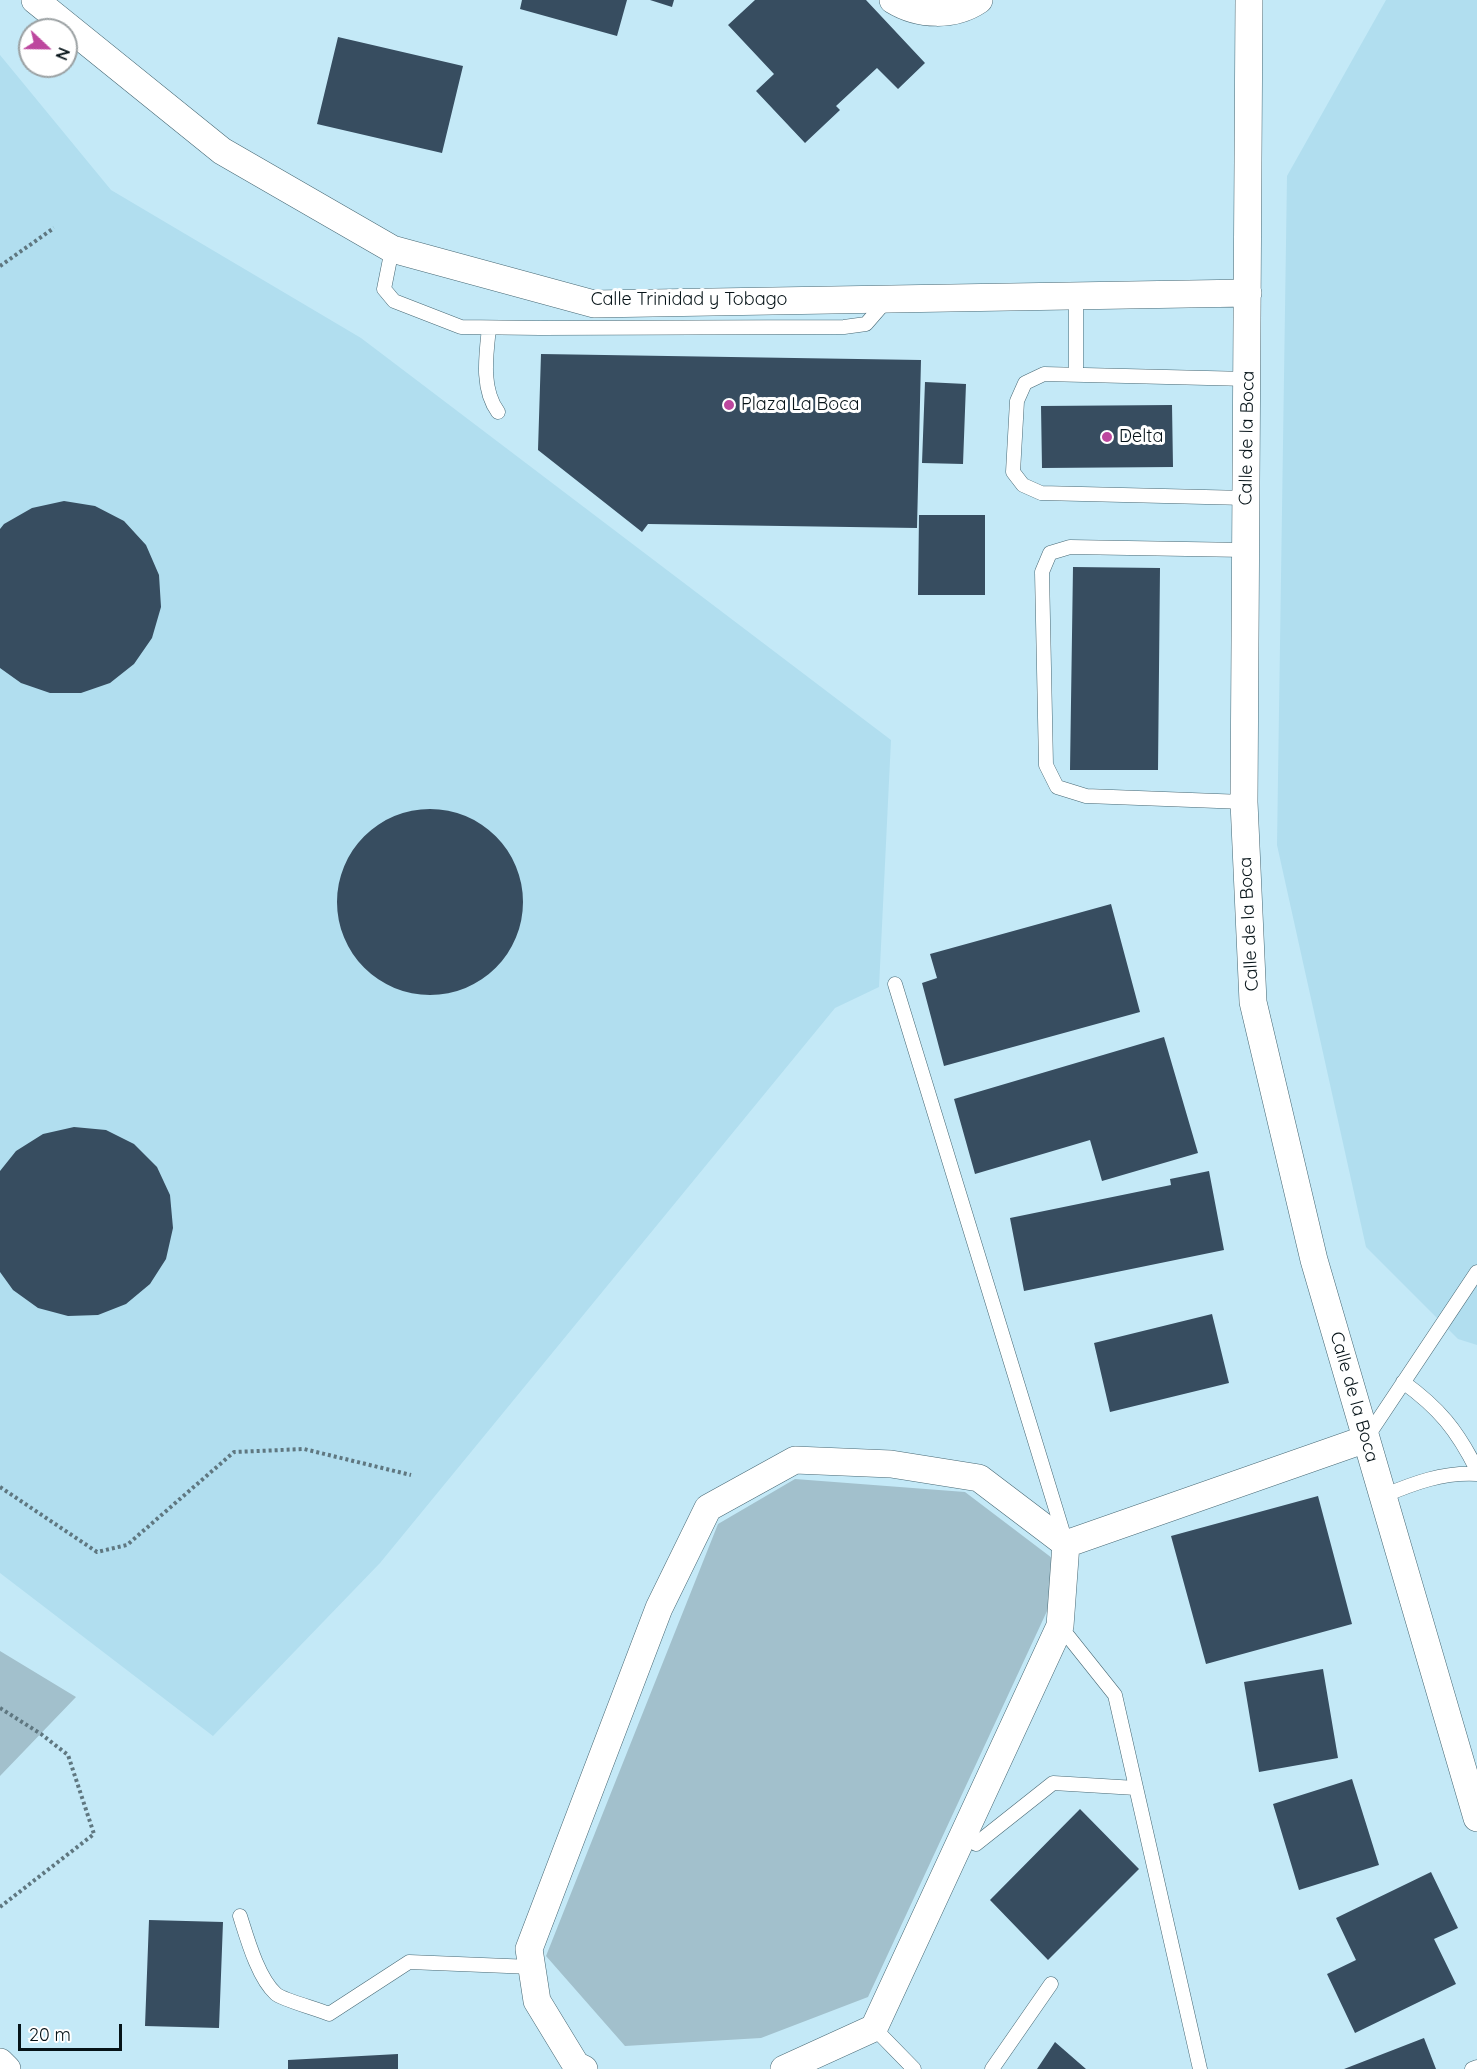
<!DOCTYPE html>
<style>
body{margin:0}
#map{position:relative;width:1477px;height:2069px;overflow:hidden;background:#c4e9f7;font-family:Quicksand,sans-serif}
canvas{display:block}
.north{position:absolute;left:18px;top:18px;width:60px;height:60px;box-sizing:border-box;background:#fff;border:2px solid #9ba1a3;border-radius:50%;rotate:112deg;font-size:16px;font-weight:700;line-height:24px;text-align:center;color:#061318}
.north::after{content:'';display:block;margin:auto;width:21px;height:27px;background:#bd479e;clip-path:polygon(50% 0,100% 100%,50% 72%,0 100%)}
.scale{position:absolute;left:18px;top:2024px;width:104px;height:27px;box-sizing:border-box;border:3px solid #061318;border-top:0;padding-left:8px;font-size:18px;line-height:21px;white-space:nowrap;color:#061318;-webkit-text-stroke:4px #fff;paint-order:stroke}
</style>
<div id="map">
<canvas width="1477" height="2069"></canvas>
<div class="north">N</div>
<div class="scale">20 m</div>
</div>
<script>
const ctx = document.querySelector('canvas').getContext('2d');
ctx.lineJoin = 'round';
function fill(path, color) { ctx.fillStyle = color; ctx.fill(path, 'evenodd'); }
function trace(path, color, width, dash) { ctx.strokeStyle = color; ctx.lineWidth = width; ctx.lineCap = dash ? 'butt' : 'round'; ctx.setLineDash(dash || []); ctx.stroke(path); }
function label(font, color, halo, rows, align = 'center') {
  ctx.font = font + ' Quicksand,sans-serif'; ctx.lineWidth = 6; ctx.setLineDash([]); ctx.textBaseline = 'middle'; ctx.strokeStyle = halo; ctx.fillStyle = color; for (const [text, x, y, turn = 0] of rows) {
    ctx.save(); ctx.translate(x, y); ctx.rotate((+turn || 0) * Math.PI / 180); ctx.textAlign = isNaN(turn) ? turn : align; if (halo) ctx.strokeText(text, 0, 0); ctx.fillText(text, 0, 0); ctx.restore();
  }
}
const built = new Path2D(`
 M1386 0H1477V1345L1458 1339 1366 1247 1277 845 1287 176Z
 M0 55 111 190 361 338 891 740 879 987 835 1008 380 1563 213 1736 0 1573Z`);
const green = new Path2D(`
 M795 1479 965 1492 1052 1558 1054 1596 868 1997 761 2038 625 2046 546 1956 718 1524Z
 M0 1651 76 1697 0 1776Z`);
const building = new Path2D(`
 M522 0H627L617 36 520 9Z
 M650 0H674L672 7Z
 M755 0H866L925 63 898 89 877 68 836 106 840 110 805 143 756 91 774 74 728 25Z
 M338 37 463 66 442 153 317 124Z
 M541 354 921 360 917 528 648 524 642 532 538 450Z
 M925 382 966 384 963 464 922 463Z
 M1172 405 1173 467 1042 468 1041 406Z
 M64 501 95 506 124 521 146 545 159 575 161 607 152 638 134 664 110 683 81 693H50L21 683 0 668V529L4 524 32 508Z
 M919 515H985V595H918Z
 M1073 567 1160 568 1158 770H1070Z
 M337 902a93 93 0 1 1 186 0a93 93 0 1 1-186 0Z
 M1111 904 1140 1012 944 1066 922 983 937 978 930 954Z
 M1164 1037 1198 1153 1102 1181 1090 1140 975 1174 954 1099Z
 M74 1127 106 1130 134 1144 157 1167 170 1195 173 1228 166 1259 150 1284 126 1304 98 1315 68 1316 38 1308 13 1290 0 1272V1171L16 1151 43 1134Z
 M1209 1171 1224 1250 1024 1291 1010 1218 1171 1185 1170 1179Z
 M1212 1314 1229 1383 1110 1412 1094 1343Z
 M1318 1496 1352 1624 1206 1664 1171 1536Z
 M1323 1669 1338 1758 1259 1772 1244 1682Z
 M1352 1779 1379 1865 1299 1890 1273 1804Z
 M1080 1809 1139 1869 1048 1960 990 1900Z
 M1431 1872 1458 1928 1434 1939 1456 1984 1355 2033 1327 1974 1356 1960 1336 1918Z
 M149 1920 223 1922 219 2028 145 2026Z
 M1424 2038 1436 2069H1344Z
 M1055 2042 1086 2069H1037Z
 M398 2054V2069H288V2060Z`);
const path = new Path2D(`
 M0 266 54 228
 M0 1487 97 1552 127 1545 234 1452 304 1449 411 1475
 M0 1708 41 1734 68 1755 94 1834 0 1907`);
const lane = new Path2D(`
 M392 249 384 289 394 301 461 327 540 328 844 327 866 324 886 301
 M1076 296V375
 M489 328C486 356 481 389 498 412
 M1246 498 1041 493 1023 485 1013 472 1017 401 1025 383 1044 374 1248 379
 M1244 802 1086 796 1057 787 1046 765 1042 572 1050 553 1070 547 1245 550
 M895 984 1065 1539
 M1403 1382C1439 1408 1457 1430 1477 1470
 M1367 1437 1477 1272
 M1383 1496C1414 1483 1443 1472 1477 1474
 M1060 1626 1115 1695 1200 2069
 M976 1844 1053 1783 1136 1788
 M240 1916C247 1938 258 1978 276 1994 283 2000 318 2009 329 2014L409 1962 532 1967
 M874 2028 914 2069
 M992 2069 1051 1984
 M1472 2069 1477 2067`);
const street = new Path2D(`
 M35 0 222 151 392 249 594 304 1248 293
 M893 0C919 16 954 17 979 0
 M1249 0 1244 802 1253 1002 1314 1260 1477 1818
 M1066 1544 1366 1439
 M0 2062 7 2069
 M584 2069 576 2065 537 2001 529 1949 659 1608 708 1508 795 1460 891 1464 979 1478 1066 1544
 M784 2069 874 2028 1060 1626 1066 1544`);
const markers = [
 [729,405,6,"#bd479e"],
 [1107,437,6,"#bd479e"]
];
const streetNames = [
 ["Calle Trinidad y Tobago",689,300],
 ["Calle de la Boca",1247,438,-89],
 ["Calle de la Boca",1249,924,-93],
 ["Calle de la Boca",1354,1397,74]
];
const poiNames = [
 ["Plaza La Boca",741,405],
 ["Delta",1119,437]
];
fill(built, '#b1deef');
fill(green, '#a2c0cc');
fill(building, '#374d60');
trace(lane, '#476874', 15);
trace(street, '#476874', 28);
trace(path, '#5f7780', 4, [3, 3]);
trace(lane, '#fff', 14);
trace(street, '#fff', 27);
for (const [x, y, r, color] of markers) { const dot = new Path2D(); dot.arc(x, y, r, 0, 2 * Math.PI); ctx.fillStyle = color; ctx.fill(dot); trace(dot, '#fff', 2); }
label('18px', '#061318', '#fff', streetNames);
label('18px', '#061318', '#fff', poiNames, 'left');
</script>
